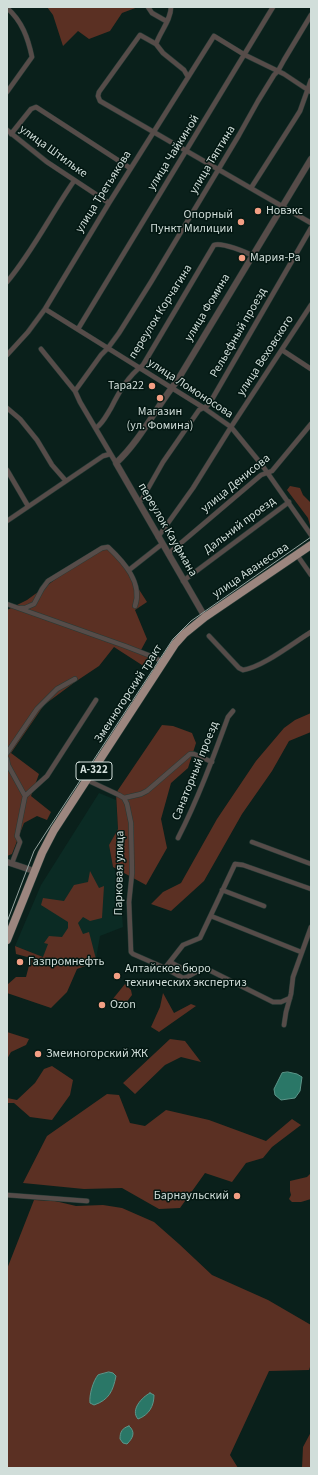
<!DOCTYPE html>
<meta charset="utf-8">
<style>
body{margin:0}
#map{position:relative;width:318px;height:1475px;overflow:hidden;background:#0a201b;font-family:"Source Sans 3",sans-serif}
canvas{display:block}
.frame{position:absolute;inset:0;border:8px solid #d1deda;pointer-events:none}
</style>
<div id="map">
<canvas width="318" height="1475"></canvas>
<div class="frame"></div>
</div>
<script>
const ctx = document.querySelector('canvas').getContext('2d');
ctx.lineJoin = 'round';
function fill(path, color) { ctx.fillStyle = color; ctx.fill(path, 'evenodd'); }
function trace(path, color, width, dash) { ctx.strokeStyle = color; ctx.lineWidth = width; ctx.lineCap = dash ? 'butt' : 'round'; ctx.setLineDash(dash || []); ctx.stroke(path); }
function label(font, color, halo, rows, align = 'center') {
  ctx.font = font + ' "Source Sans 3",sans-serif'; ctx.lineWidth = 3; ctx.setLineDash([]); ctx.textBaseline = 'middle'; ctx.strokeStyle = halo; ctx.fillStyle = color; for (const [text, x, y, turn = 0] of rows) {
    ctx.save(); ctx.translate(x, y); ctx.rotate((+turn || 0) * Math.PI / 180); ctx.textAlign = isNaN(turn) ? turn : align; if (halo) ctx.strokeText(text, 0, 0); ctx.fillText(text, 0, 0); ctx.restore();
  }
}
const built = new Path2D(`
 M99 793 116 800 118 829 109 845 113 867 119 878 123 927 100 936 96 959 43 957 15 946 41 885Z`);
const green = new Path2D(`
 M47 7H138L122 13 110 31 89 39 78 31 63 46 53 15Z
 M290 486 300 488 303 495 311 503V529L308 518 287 490Z
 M101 546 115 552 147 602 135 610 147 639 141 650 153 656 145 667 114 647 99 666 75 682 44 705 11 753 39 774 31 796 51 812 47 820 37 816 24 823 12 854 7 856V610L27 600Z
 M311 713V732L289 741 272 771 242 814 204 881 171 911 151 904 163 892 181 883 217 819 256 761 284 728 295 720Z
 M162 725 173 726 192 733 196 743 188 768 171 783 161 819 167 848 146 885 113 867 109 845 118 829 116 793Z
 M90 871 99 888 104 886 102 918 90 921 83 917 78 923 83 934 89 932 96 959 88 965 77 969 67 992 51 1008 7 993V985L16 977H26L31 958 16 954 15 946 43 957 48 944 44 943 49 936 62 937 68 928V922L41 905 43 898 64 901 74 885 88 882Z
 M125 984 131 990 132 995 122 1008 112 1000Z
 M163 993 174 1013 191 1004 196 1006 159 1032 151 1027 160 1007Z
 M7 1032 29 1039 26 1045 11 1052 7 1059Z
 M170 1039 185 1041 201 1062 181 1057 165 1065 135 1094 123 1083Z
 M52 1066 73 1080 70 1095 52 1120 30 1117 14 1103H7V1098L17 1100 35 1083 44 1069Z
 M107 1094 119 1095 130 1123 145 1126 166 1110 209 1120 266 1141 292 1119 301 1125 272 1147 263 1158 246 1163 232 1182 205 1173 180 1208 159 1209 122 1188 84 1189 23 1183 47 1136Z
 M311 1173V1199L301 1202H292L289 1199 291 1195 290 1191V1181L307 1177Z
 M34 1200 55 1201 76 1206 103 1205 122 1208 154 1222 179 1244 212 1275 268 1300 311 1325V1364L309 1370 269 1371 230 1455 238 1468H7V1269Z
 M311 1432V1468H302L303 1447Z`);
const water = new Path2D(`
 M288 1072 297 1074 302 1077 300 1091 295 1098 281 1100 275 1095 274 1089 282 1073Z
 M109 1372 113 1373 116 1376C113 1391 109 1400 94 1405L90 1403C89 1395 93 1381 98 1375Z
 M150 1393 154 1395C154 1406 149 1415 138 1419 130 1410 142 1397 150 1393Z
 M129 1426C136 1432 133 1438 127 1444L123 1443 120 1439C120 1432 122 1428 129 1426Z`);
const minor = new Path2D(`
 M148 7 152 13 166 21
 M7 8C22 21 28 38 32 57L7 92
 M156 44C160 32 171 20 171 7
 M188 77 184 70 163 53 156 44 140 35 99 92 98 96 100 101 311 223
 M7 130 47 162 109 203
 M11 134 31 109 36 107 130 168
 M251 188 295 119 300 111 311 80
 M7 282C33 251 51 214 74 181
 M45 309 204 408 231 427 262 465 311 535
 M78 329 273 7
 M41 349 75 391 80 402 116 463
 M282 350 311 369
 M7 355 28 332 45 309 109 203 214 36 245 55 284 74 311 92
 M75 391 101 355 108 348 119 333 151 282 239 135 258 101 274 75 278 71 284 60 311 15
 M7 408 20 419 37 440 52 465 66 481
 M96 428C103 423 106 416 111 408 119 392 128 376 143 365L214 245C222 242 246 252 253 256
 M7 470 28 506
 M138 502 142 499 163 462 199 410 207 406 211 401 311 228
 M7 521 103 456 110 454
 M158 537 193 488 231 427 311 305
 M168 554 261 475 272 471 311 424
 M297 555 311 575
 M129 570 162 544
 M183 581 289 502
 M7 604 125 646 156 658 163 663
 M20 608H25L34 604 42 589 48 581 102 548 108 547C124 562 143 583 135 606
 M209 636 239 668 243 670C263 667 293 643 311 632
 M7 753 37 709 57 689 75 679
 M7 759 8 765 25 796
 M87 780 119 795 124 798 127 804 131 823 132 873 129 902 131 952 133 954 165 968 183 945 200 938 235 864 243 865 311 889
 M124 798 141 794 147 791 190 754H194L212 762
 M178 838C198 799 213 758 228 717L233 711
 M252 842 311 864
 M12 863 20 842 17 836 25 796 47 776 96 700
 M222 890 264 906
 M211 916 301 952
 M170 962 183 969 195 971
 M165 968 183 978C194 976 193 970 207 969L273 1002H281L290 998
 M284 1025 286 1012 291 994 293 977 311 927
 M7 1195 87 1201`);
const tertiary = new Path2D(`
 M205 617 116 463C141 440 156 407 177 381L311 159
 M7 862 34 871`);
const trunk = new Path2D(`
 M7 940 42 853 54 830 175 644 184 634 205 617 311 545`);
const tram = new Path2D(`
 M7 922 34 851 45 834 173 639 191 621 311 537`);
const markers = [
 [258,211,4,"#f39f84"],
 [241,222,4,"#f39f84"],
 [242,258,4,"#f39f84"],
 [152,386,4,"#f39f84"],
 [160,398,4,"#f39f84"],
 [20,962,4,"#f39f84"],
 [117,976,4,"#f39f84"],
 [102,1005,4,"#f39f84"],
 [38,1054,4,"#f39f84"],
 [237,1196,4,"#f39f84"]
];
const shields = [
 [94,771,36]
];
const shieldNames = [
 ["А-322",94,771]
];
const streetNames = [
 ["улица Штильке",53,152,36],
 ["улица Чайкиной",174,153,-58],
 ["улица Тяптина",213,160,-59],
 ["улица Третьякова",104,192,-58],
 ["улица Фомина",208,308,-59],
 ["переулок Корчагина",161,312,-58],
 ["Рельефный проезд",239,333,-60],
 ["улица Веховского",266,356,-57],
 ["улица Ломоносова",190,389,33],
 ["улица Денисова",236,484,-39],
 ["Дальний проезд",240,526,-37],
 ["переулок Кауфмана",167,530,60],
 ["улица Аванесова",251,571,-34],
 ["Змеиногорский тракт",129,694,-57],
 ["Санаторный проезд",196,771,-68],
 ["Парковая улица",120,873,-89]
];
const poiNames = [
 ["Новэкс",266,211],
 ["Опорный",233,215,"right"],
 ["Пункт Милиции",233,229,"right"],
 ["Мария-Ра",250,258],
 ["Тара22",144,386,"right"],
 ["Магазин",160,412,"center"],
 ["(ул. Фомина)",160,426,"center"],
 ["Газпромнефть",28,962],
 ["Алтайское бюро",125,969],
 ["технических экспертиз",125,983],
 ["Ozon",110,1005],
 ["Змеиногорский ЖК",46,1054],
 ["Барнаульский",229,1196,"right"]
];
fill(built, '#0b2b24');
fill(green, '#5b3023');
fill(water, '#2a7767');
trace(water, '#5c968a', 1);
trace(minor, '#263b36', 5.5);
trace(tertiary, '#263b36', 7);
trace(trunk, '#263b36', 9);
trace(minor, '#564c49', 4.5);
trace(tertiary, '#564c49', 6);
trace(trunk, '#9c867f', 8);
trace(tram, '#93a39f', 1);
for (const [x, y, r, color] of markers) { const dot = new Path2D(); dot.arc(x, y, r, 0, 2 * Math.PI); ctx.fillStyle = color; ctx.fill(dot); trace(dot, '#031712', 1.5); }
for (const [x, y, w] of shields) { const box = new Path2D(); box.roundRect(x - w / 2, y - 9, w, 18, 3); ctx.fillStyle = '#031712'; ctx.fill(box); trace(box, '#d1deda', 1); }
label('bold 11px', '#d1deda', null, shieldNames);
label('12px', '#d1deda', '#031712', streetNames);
label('12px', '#d1deda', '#031712', poiNames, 'left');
</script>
